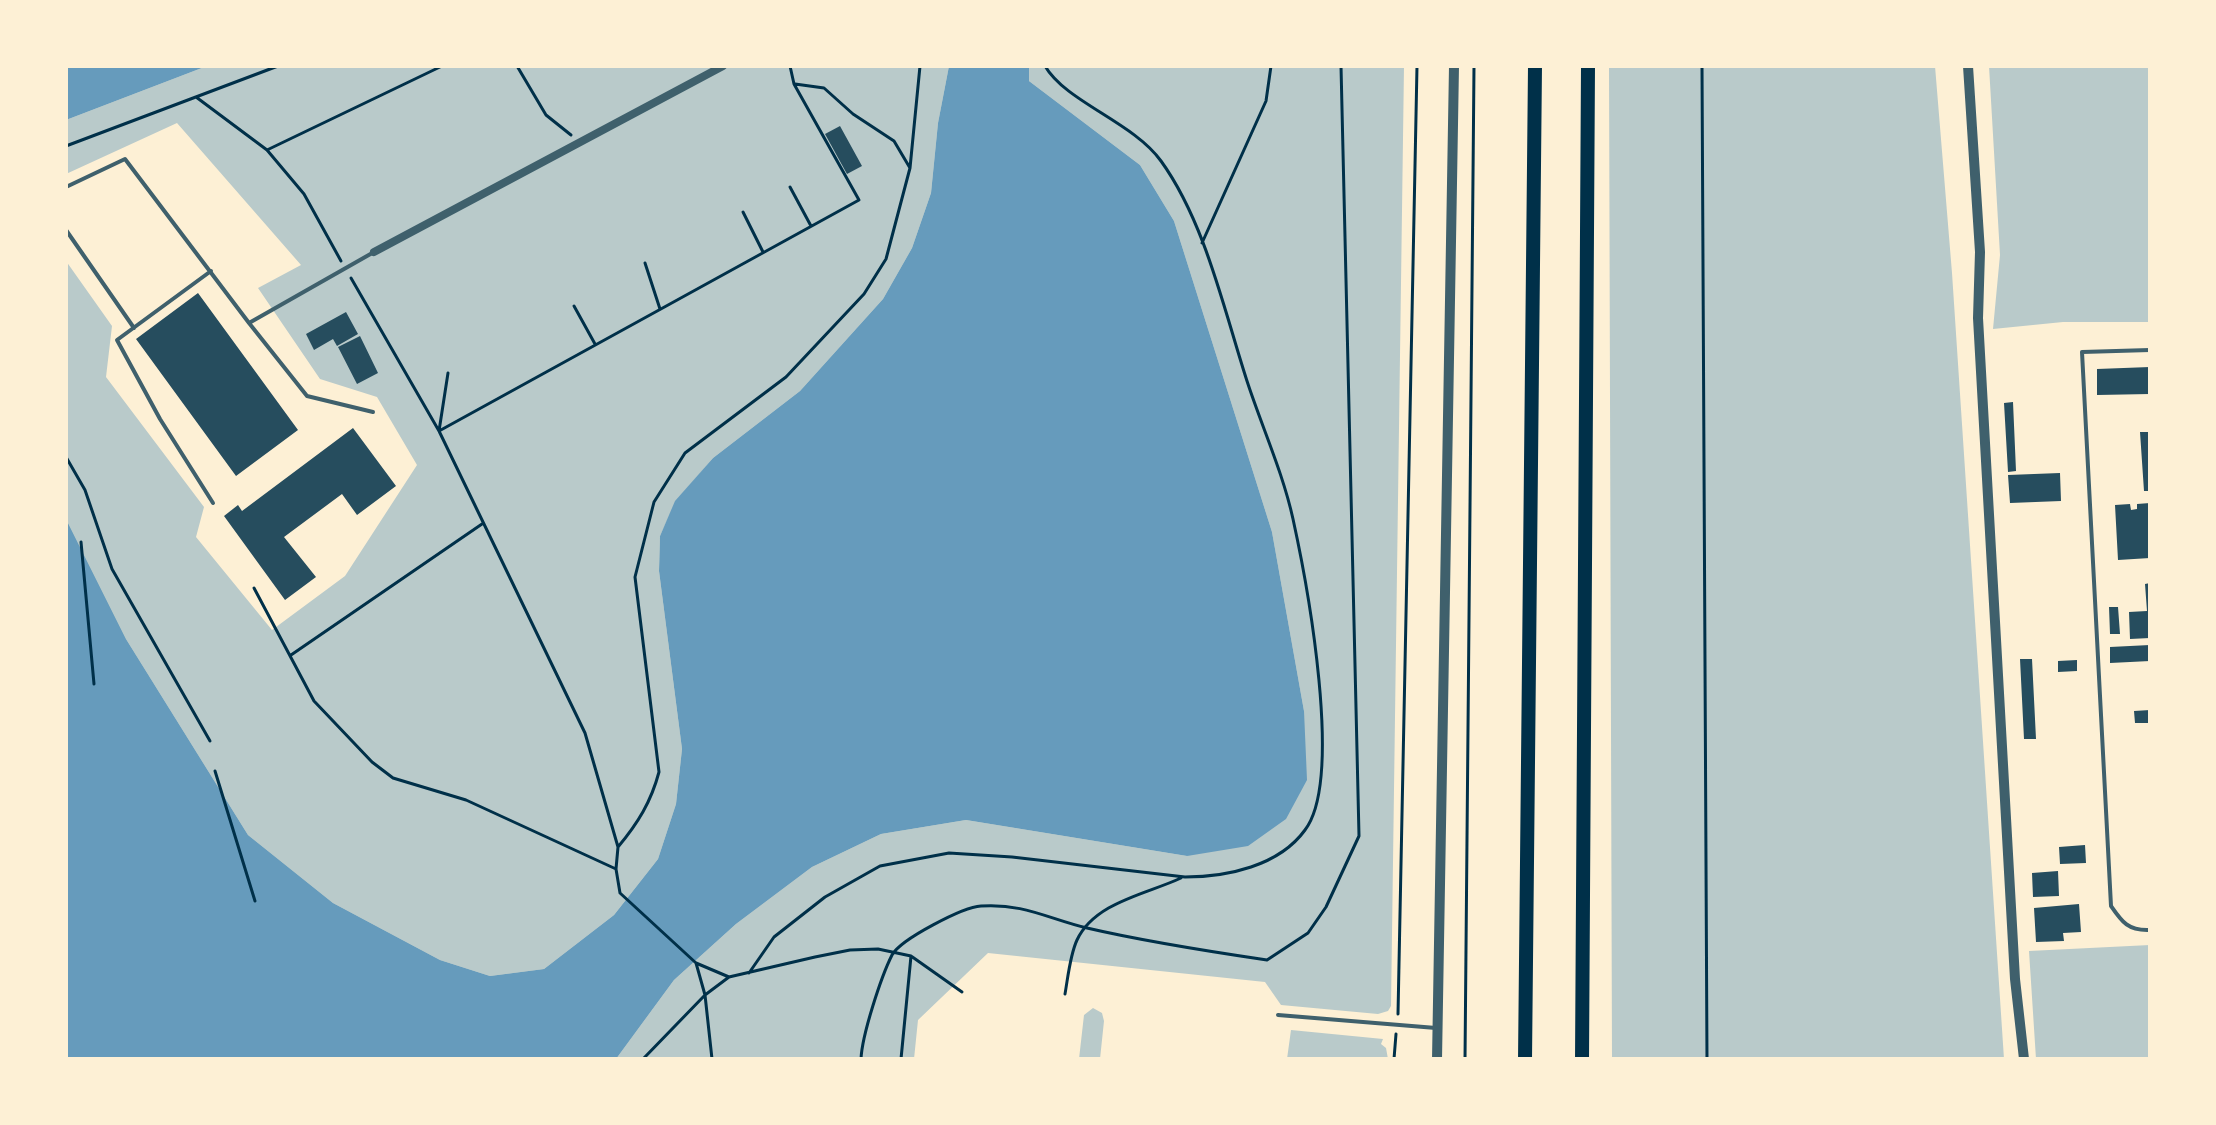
<!DOCTYPE html>
<style>
body{margin:0}
#map{position:relative;width:2216px;height:1125px;overflow:hidden;background:#fdf0d5;font-family:"Public Sans",sans-serif}
canvas{display:block}
.frame{position:absolute;inset:0;border:68px solid #fdf0d5;pointer-events:none}
</style>
<div id="map">
<canvas width="2216" height="1125"></canvas>
<div class="frame"></div>
</div>
<script>
const ctx = document.querySelector('canvas').getContext('2d');
ctx.lineJoin = 'round';
function fill(path, color) { ctx.fillStyle = color; ctx.fill(path, 'evenodd'); }
function trace(path, color, width, dash) { ctx.strokeStyle = color; ctx.lineWidth = width; ctx.lineCap = dash ? 'butt' : 'round'; ctx.setLineDash(dash || []); ctx.stroke(path); }
const green = new Path2D(`
 M207 66H949L938 123 931 193 912 248 883 299 800 391 713 458 676 501 660 536 659 571 682 749 676 804 658 859 614 915 544 969 490 976 440 960 333 903 248 835 126 639 66 519V261L112 326 106 377 204 507 196 537 272 630 345 576 417 465 377 397 320 379 258 288 301 265 177 123 66 174V120Z
 M1029 66H1404L1391 1006 1388 1011 1378 1014 1281 1005 1265 982 988 953 918 1020 914 1059H616L674 980 736 924 812 867 881 834 966 820 1187 856 1304 711 1272 532 1174 221 1140 165 1029 81Z
 M1609 66H1935L1952 273 2004 1059H1612Z
 M1989 66H2150V322H2063L1993 329 2000 255Z
 M2150 945V1059H2036L2029 951Z
 M1093 1008 1102 1013 1104 1021 1100 1059H1079L1084 1015Z
 M1291 1030 1383 1039 1381 1044 1386 1048 1388 1059H1287Z`);
const water = new Path2D(`
 M66 66H207L66 120Z
 M949 66H1029V81L1140 165 1174 221 1272 532 1304 711 1307 780 1286 819 1248 846 1187 856 966 820 881 834 812 867 736 924 674 980 616 1059H66V519L126 639 248 835 333 903 440 960 490 976 544 969 614 915 658 859 676 804 682 749 659 571 660 536 675 501 713 458 800 391 883 299 912 248 931 193 938 123Z`);
const building = new Path2D(`
 M840 126 862 166 847 174 825 134Z
 M198 293 298 430 236 476 136 339Z
 M346 312 358 334 337 346 333 339 314 350 306 334Z
 M360 336 378 373 357 384 338 347Z
 M2150 367V394L2097 395V369Z
 M2013 402 2016 471 2008 472 2004 403Z
 M353 428 396 486 357 515 342 494 284 537 316 577 285 600 224 516 238 505 242 511Z
 M2140 432H2150V491H2144Z
 M2060 473 2061 501 2010 503 2008 475Z
 M2150 503V558L2118 560 2115 505 2130 504 2131 510 2137 509V504Z
 M2150 583V638L2130 639 2129 612 2147 611 2145 584Z
 M2109 607H2118L2120 634H2110Z
 M2150 645V661L2110 663V647Z
 M2020 659H2032L2036 739H2024Z
 M2077 660V671L2058 672V661Z
 M2150 710V723H2135L2134 711Z
 M2085 845 2086 863 2060 864 2059 847Z
 M2058 871 2059 896 2033 897 2032 873Z
 M2079 904 2081 932 2063 933 2064 941 2036 942 2034 908Z`);
const path = new Path2D(`
 M517 66 546 115 571 135
 M1702 66 1707 1059
 M795 84 824 88 853 114 894 141 910 168
 M196 97 267 150 304 194 341 261
 M66 146 278 66
 M267 150 442 66
 M790 187 811 226
 M743 212 763 252
 M1202 243 1266 101 1271 66
 M645 263 660 309
 M351 278 439 431 585 733 618 847 616 869 620 893 696 963 729 977
 M574 306 595 344
 M439 431 859 200 794 84 790 66
 M439 431 448 373
 M66 457 85 490 112 569 210 741
 M81 542 94 684
 M254 588 314 701 372 762 393 778 466 800 616 869
 M291 655 482 524
 M215 771 255 901
 M618 847C638 823 651 802 659 772L635 577 654 502 685 453 786 377 864 294 886 259 910 168 920 66
 M696 963 705 995 712 1059
 M749 973 774 937 825 897 880 866 949 853 1012 857 1185 877C1227 877 1279 866 1305 830 1344 779 1307 583 1293 519 1283 473 1262 427 1247 381 1224 310 1205 222 1161 161 1133 122 1066 102 1045 66
 M1065 994C1068 977 1070 955 1077 940 1095 902 1147 894 1181 878
 M1398 1014 1417 66
 M643 1059 705 995 729 977 815 957 850 950 878 949 911 956 962 992
 M861 1059C862 1035 881 977 892 955 901 939 963 907 981 906 1023 903 1049 919 1087 928 1147 942 1206 951 1267 960L1308 933 1326 907 1359 836 1341 66
 M901 1059 911 956
 M1394 1059 1396 1034
 M1465 1059 1474 66`);
const service = new Path2D(`
 M66 187 125 159 249 323
 M66 230 134 328
 M211 271 117 340 160 419 213 503
 M2150 350 2082 352 2111 906C2122 922 2128 931 2150 930
 M373 412 307 396 249 323 374 252
 M1278 1015 1436 1028`);
const minor = new Path2D(`
 M374 252 723 66`);
const tertiary = new Path2D(`
 M1968 66 1980 252 1978 318 2015 979 2024 1059
 M1437 1059 1454 66`);
const motorway = new Path2D(`
 M1525 1059 1535 66
 M1582 1059 1588 66`);
fill(green, '#b9caca');
fill(water, '#669bbc');
fill(building, '#264d5e');
trace(path, '#003049', 3);
trace(service, '#3f606c', 4);
trace(minor, '#3f606c', 8);
trace(tertiary, '#3f606c', 10);
trace(motorway, '#003049', 14);
</script>
